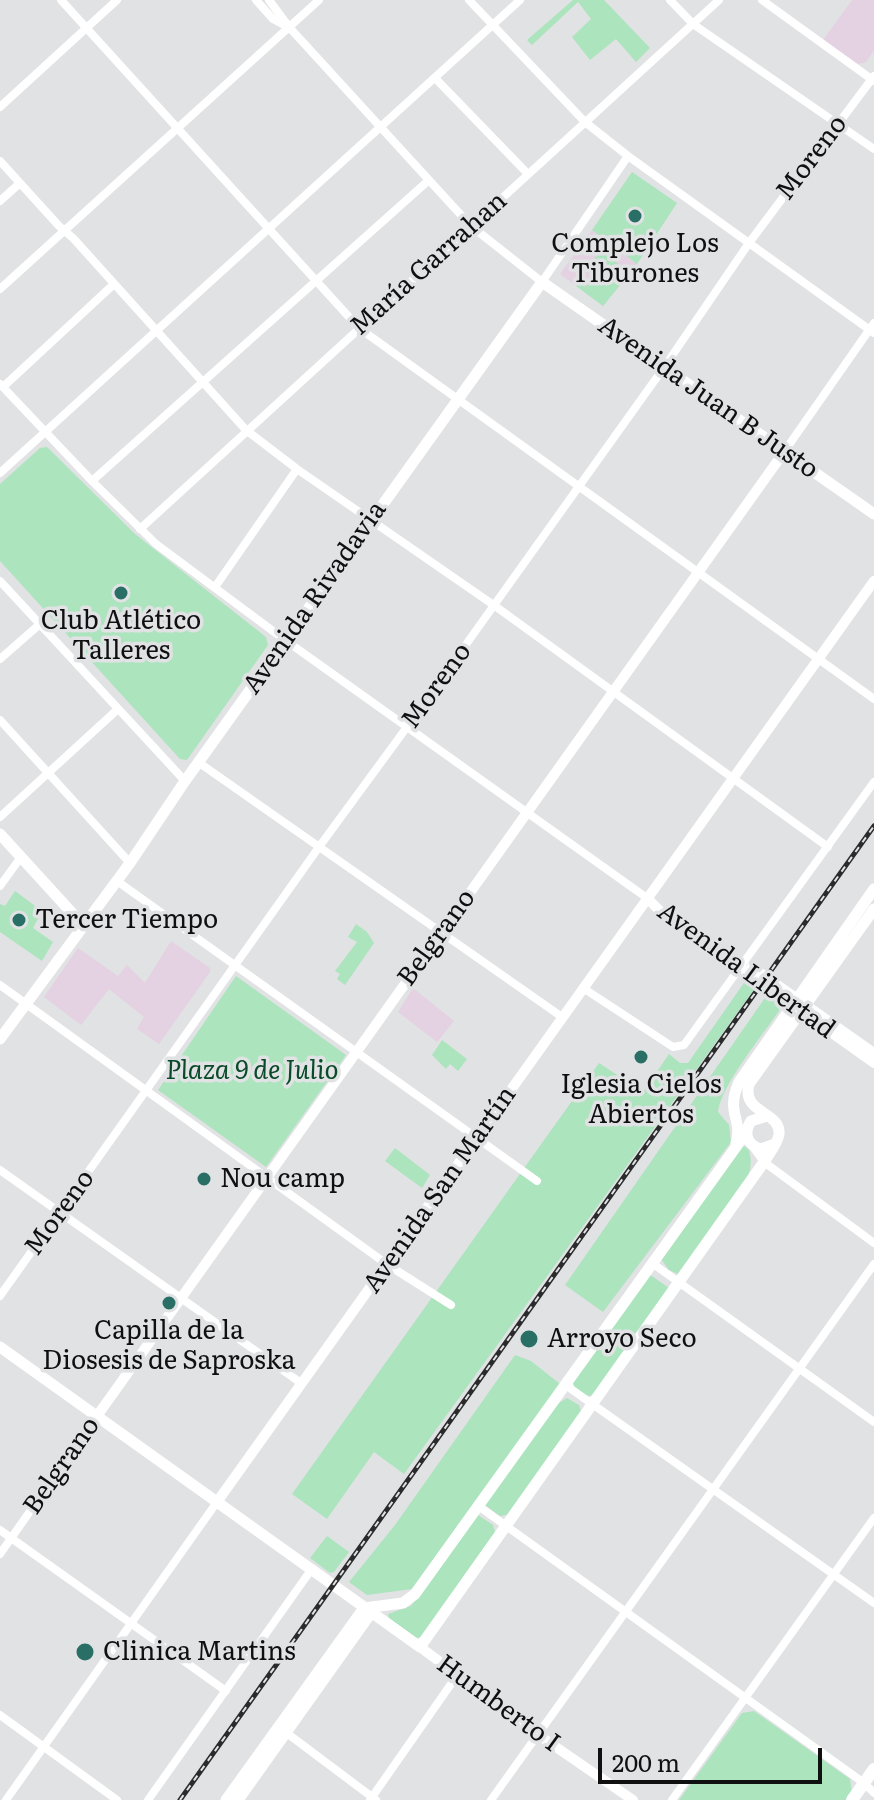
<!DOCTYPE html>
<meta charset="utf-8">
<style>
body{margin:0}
#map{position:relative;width:874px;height:1800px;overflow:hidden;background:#e1e2e4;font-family:Literata,serif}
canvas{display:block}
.scale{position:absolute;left:598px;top:1748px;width:224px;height:36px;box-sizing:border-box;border:4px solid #101011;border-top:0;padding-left:10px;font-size:24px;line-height:28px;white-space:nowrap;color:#101011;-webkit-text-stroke:6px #e1e2e4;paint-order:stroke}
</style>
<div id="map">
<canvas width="874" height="1800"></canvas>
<div class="scale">200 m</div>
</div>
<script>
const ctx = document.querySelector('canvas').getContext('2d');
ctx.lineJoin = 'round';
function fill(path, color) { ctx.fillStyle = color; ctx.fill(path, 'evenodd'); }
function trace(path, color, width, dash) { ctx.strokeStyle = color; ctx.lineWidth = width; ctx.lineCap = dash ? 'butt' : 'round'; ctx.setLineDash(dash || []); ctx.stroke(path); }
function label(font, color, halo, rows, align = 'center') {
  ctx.font = font + ' Literata,serif'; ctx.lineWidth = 7; ctx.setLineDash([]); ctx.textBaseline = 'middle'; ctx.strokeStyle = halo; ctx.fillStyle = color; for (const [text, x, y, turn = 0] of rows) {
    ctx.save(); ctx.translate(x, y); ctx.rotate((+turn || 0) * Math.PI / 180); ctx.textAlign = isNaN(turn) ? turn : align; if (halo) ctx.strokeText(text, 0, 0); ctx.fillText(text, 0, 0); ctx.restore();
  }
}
const education = new Path2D(`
 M852 0H874V50L866 62 858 64 823 40Z
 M592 230 637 264 603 306 560 274Z
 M171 941 210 968V972L159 1044 137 1029 144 1017 109 989 81 1025 44 997 78 948 118 976 127 965 145 983Z
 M413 988 454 1021 437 1042 398 1012Z`);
const green = new Path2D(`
 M573 0H604L650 48 636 62 616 39 590 60 572 37 591 19 578 2 532 45 527 40Z
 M632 172 677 203 637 264 592 230Z
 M601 251 630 273 603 306 576 286 578 283 585 287 593 276 585 270Z
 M47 447 135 534 266 637 268 645 187 760 180 759 0 561V484L40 448Z
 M15 891 42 911 33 928 53 942 42 961 0 932V904L5 906Z
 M356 924 367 932 374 943 345 985 337 979 340 974 335 971 357 942 348 937Z
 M236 976 346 1055 266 1167 158 1090Z
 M746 980 756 987 404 1474 374 1452 327 1519 292 1494 599 1063 643 1092 669 1054 680 1063H688Z
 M767 995 779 1003V1011C763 1035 721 1085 718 1112L729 1125 731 1142 603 1312 565 1285Z
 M442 1040 467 1059 458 1071 450 1064 446 1069 432 1055Z
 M744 1146 749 1150C752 1161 751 1169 747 1179L678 1274 669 1270 661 1259 739 1147Z
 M395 1148 430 1175 422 1188 385 1161Z
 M649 1274 669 1288 595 1395 586 1396 573 1386 572 1382Z
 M515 1355 531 1361 560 1384 412 1589 367 1595 349 1582 395 1525Z
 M567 1398 579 1405 582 1414 510 1514 500 1516 485 1505 554 1406Z
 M478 1515 493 1525 496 1535 421 1637 416 1638 389 1618 388 1614 411 1606Z
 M327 1536 349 1552 334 1572 330 1573 310 1558Z
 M754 1711 850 1779 852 1793 847 1800H679L742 1713Z`);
const minor = new Path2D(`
 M61 0 359 328 874 699
 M256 0 273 19 288 27
 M269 0 289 27 471 226 542 282 628 156
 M469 0 585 122 628 156 874 333
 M670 0 693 24 874 149
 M762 0 874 81
 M435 78 528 174
 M0 107 117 0
 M0 161 59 226 73 238 246 430 297 469 495 606 828 847
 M0 201 20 183
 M0 289 319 0
 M0 384 92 481 156 544 285 640 647 898
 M3 387 114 284
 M784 452 874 323
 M0 473 520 0
 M92 481 429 180
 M140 529 719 0
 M0 581 185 781
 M215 587 297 469
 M0 659 40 624
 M0 720 130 863
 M198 762 562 1017
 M0 817 118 709
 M117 881 537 1181
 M0 886 21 857
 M0 985 388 1265 451 1305
 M583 988 673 1047 684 1045 874 782
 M753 1147 764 1162 874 1243
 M0 1170 301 1383
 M652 1263 874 1422
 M0 1296 319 847 407 727 665 366 749 243 874 76
 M567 1380 571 1389 874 1603
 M477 1505 864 1783 874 1793
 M0 1530 226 1691
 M0 1554 97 1416
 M0 1715 117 1800
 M284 1731 376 1800
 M6 1800 217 1502
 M148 1800 311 1570
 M370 1800 458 1674
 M491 1800 874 1264
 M672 1800 874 1518`);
const tertiary = new Path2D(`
 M647 898 659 910 874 1063
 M752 967 874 1053
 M97 1416 784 452
 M217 1502 874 581
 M420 1647 537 1734 633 1800`);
const secondary = new Path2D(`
 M0 834 83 925
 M0 1039 130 863 185 781 542 282 874 514
 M767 1116 751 1121C743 1133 747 1145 761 1149L775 1144
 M736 1143C743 1118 725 1113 739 1082L874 889
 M0 1347 420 1647 764 1162C769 1154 778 1143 779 1134 781 1111 741 1114 749 1084L874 909
 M364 1608 403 1603 415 1594 746 1133
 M226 1800 364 1608
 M238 1800 371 1613`);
const primary = new Path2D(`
 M852 1800 874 1769`);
const rail = new Path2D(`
 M180 1800 874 826`);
const markers = [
 [635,216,8,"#296f65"],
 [121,593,8,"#296f65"],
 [19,920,8,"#296f65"],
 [641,1057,8,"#296f65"],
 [204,1179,8,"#296f65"],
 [169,1303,8,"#296f65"],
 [529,1339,10,"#296f65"],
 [85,1652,10,"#296f65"]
];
const streetNames = [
 ["Moreno",812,158,-53],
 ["María Garrahan",429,264,-42],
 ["Avenida Juan B Justo",708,398,35],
 ["Avenida Rivadavia",315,598,-55],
 ["Moreno",437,686,-54],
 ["Belgrano",437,938,-54],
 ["Avenida Libertad",746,971,36],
 ["Avenida San Martín",440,1190,-55],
 ["Moreno",60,1213,-54],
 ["Belgrano",62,1466,-55],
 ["Humberto I",498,1704,36]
];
const poiNames = [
 ["Complejo Los",635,244],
 ["Tiburones",635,274],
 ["Club Atlético",121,621],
 ["Talleres",121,651],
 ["Tercer Tiempo",35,920,"left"],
 ["Iglesia Cielos",641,1085],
 ["Abiertos",641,1115],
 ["Nou camp",220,1179,"left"],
 ["Capilla de la",169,1331],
 ["Diosesis de Saproska",169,1361],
 ["Arroyo Seco",547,1339,"left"],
 ["Clinica Martins",103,1652,"left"]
];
const parkNames = [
 ["Plaza 9 de Julio",252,1071]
];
fill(education, '#e4d1e2');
fill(green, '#abe4bd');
trace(minor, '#fff', 8);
trace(tertiary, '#fff', 10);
trace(secondary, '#fff', 11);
trace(primary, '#fff', 12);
trace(rail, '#2b2b2c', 5);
trace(rail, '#e1e2e4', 2, [6]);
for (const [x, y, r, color] of markers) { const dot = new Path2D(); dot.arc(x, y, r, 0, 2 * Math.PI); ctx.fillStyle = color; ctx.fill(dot); trace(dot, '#e1e2e4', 3); }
label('26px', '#101011', '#e1e2e4', streetNames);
label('26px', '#101011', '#e1e2e4', poiNames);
label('italic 26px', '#094b29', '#e1e2e4', parkNames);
</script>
